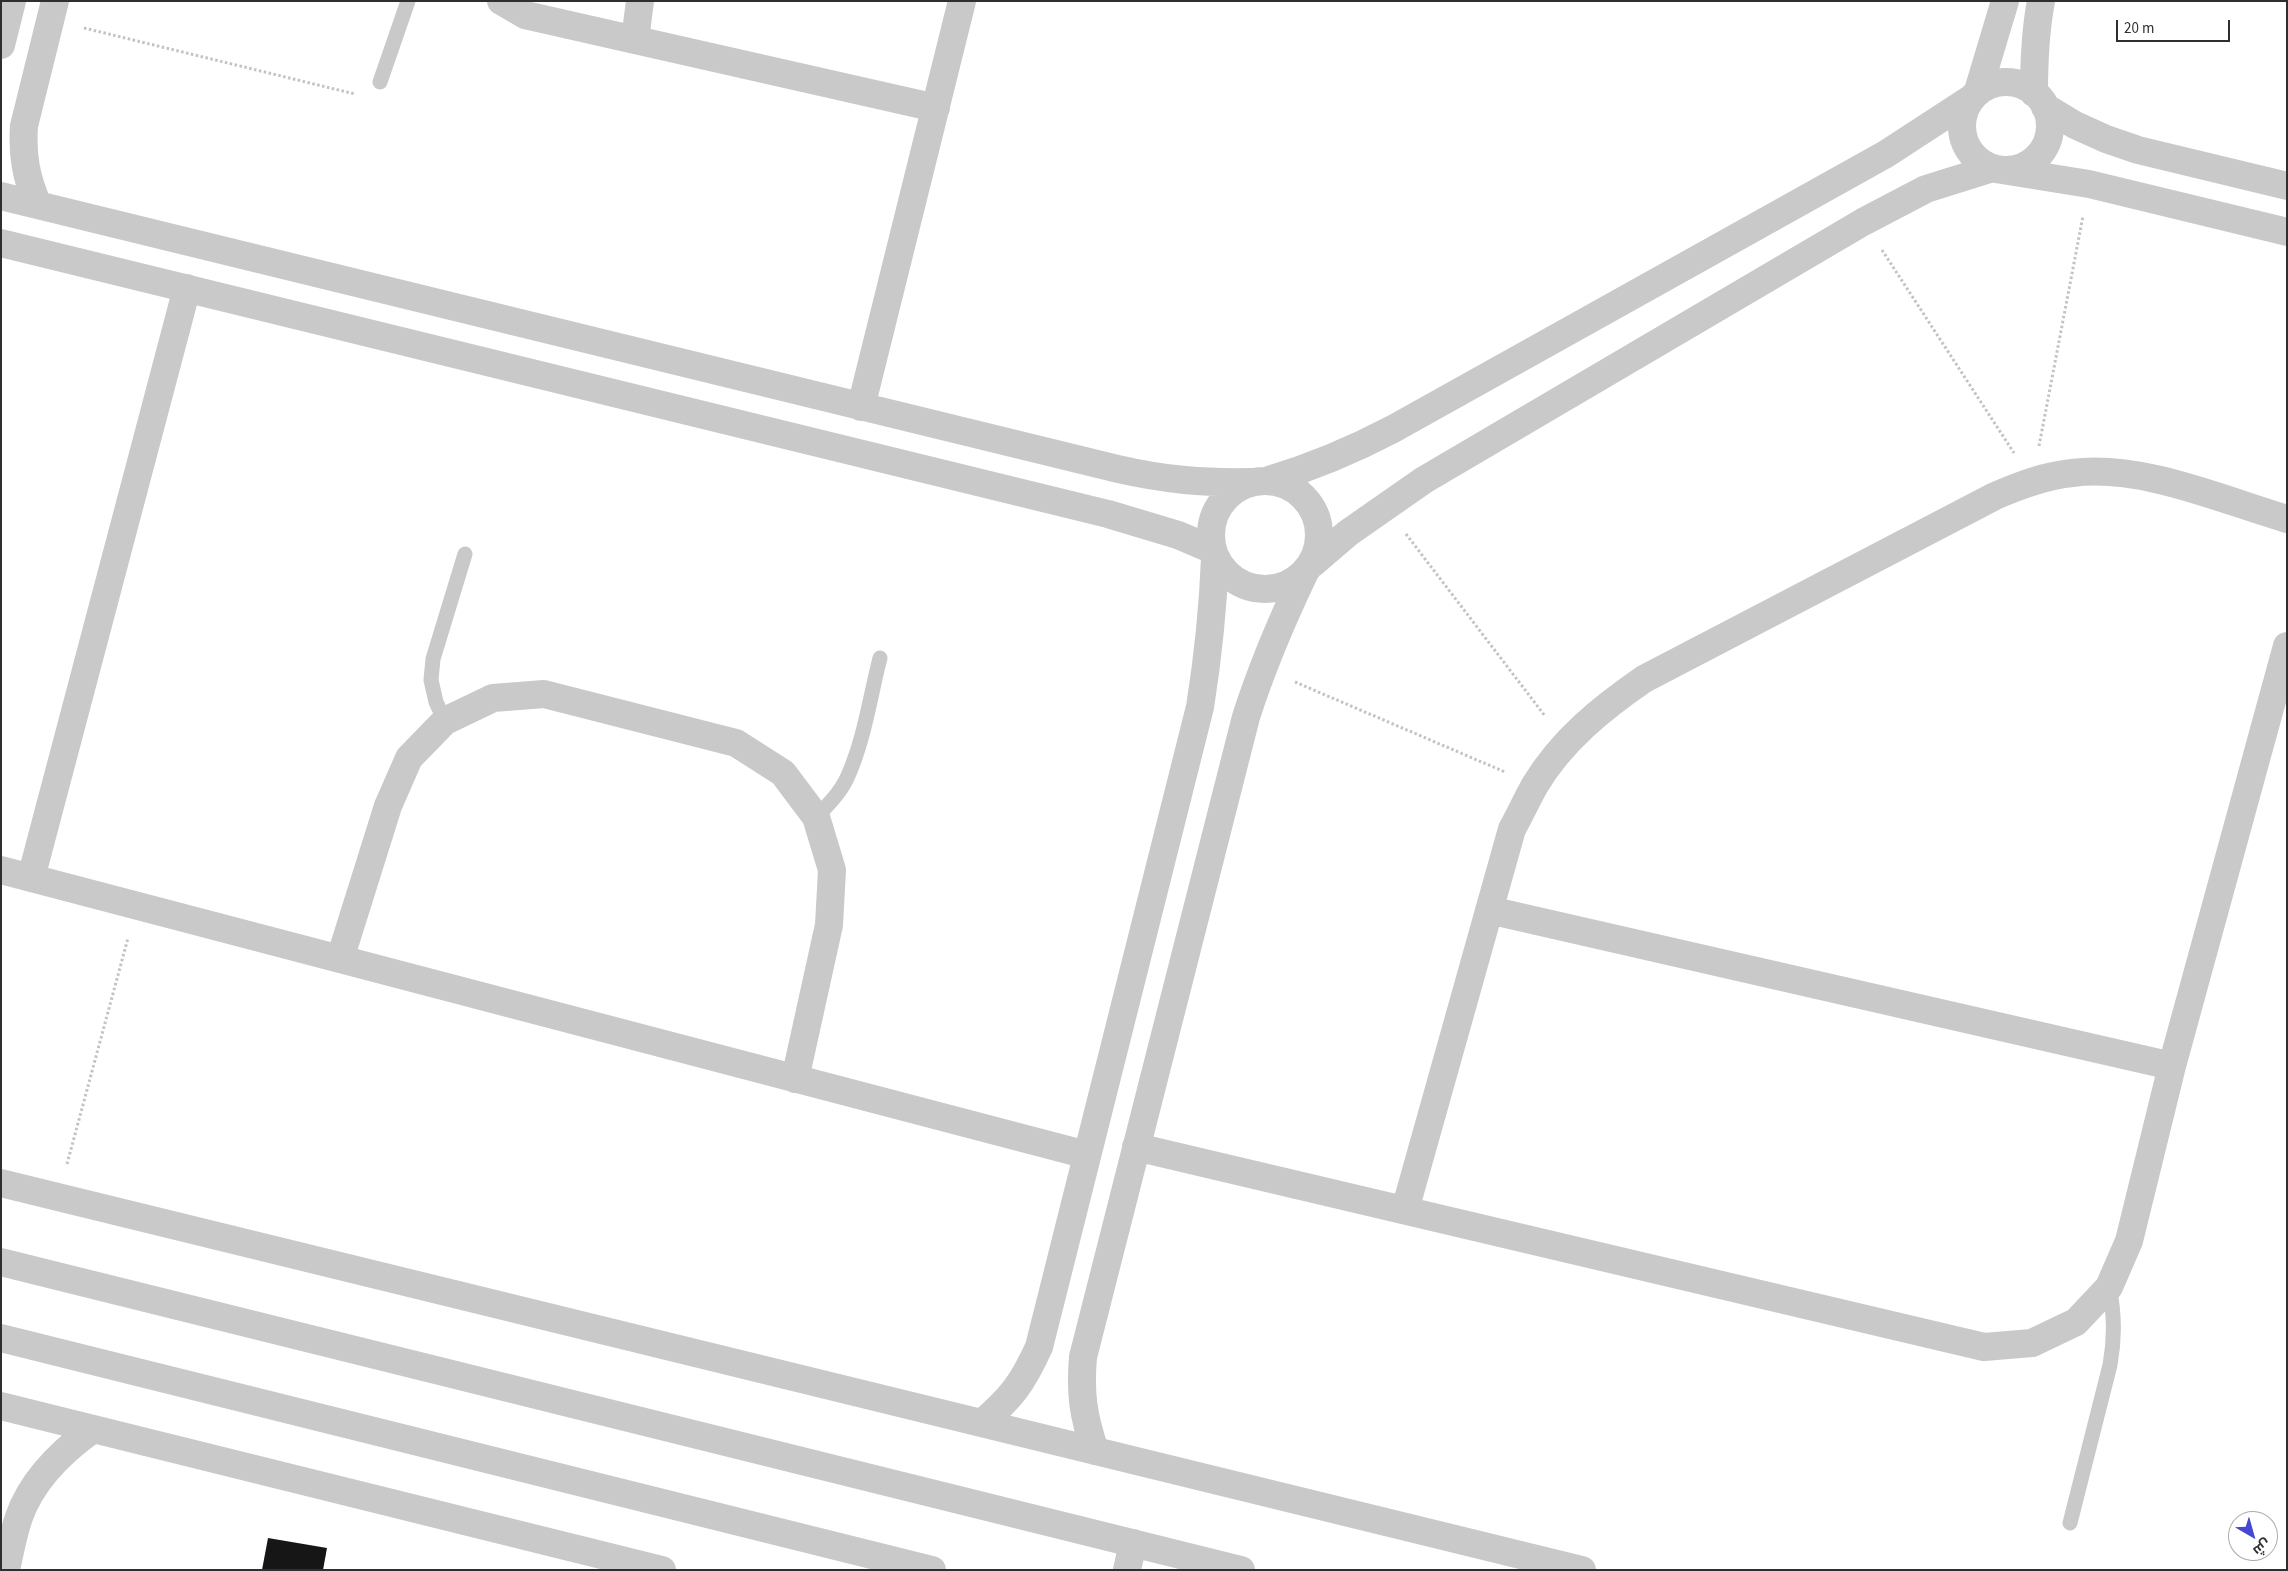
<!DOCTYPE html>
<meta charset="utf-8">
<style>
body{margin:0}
#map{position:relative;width:2288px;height:1571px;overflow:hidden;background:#fff;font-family:"Source Sans 3",Cairo,sans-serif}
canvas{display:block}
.frame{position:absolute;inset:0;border:2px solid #2f2f2f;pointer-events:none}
.north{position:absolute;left:2228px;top:1511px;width:50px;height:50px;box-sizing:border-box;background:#fff;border:1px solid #acacac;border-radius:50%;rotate:142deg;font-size:14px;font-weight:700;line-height:20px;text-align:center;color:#2f2f2f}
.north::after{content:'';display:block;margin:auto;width:18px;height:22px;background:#4448d2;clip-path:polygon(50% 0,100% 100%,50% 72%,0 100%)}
.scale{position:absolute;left:2116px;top:20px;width:114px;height:22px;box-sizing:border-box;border:2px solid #2f2f2f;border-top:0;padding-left:6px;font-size:15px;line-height:18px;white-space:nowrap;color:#2f2f2f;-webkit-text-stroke:4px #fff;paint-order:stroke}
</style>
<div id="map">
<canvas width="2288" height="1571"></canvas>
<div class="frame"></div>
<div class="north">ش</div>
<div class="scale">20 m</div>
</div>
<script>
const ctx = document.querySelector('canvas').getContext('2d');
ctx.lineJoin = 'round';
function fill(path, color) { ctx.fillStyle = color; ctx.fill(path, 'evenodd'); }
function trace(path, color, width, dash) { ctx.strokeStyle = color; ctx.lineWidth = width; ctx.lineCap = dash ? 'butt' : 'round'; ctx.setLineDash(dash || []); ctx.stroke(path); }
const building = new Path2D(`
 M268 1538 327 1548 323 1570H262Z`);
const path = new Path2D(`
 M84 28 355 94
 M1882 250 2014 453
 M2039 446 2083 216
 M1406 534 1545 716
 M1295 682 1505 772
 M67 1164 128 938`);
const service = new Path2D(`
 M380 82 408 1
 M445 721 436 702 431 680 433 659 465 554
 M816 817C828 805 840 793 847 778 864 741 870 697 880 658
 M2070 1523 2110 1365C2115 1338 2115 1315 2109 1287`);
const minor = new Path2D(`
 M501 1 525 15 936 108
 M635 40 640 1
 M1 45 12 1
 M1962 126a44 44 0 1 1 88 0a44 44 0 1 1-88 0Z
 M1978 91 2005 1
 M2034 93C2034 61 2035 32 2041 1
 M2045 107 2075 125 2106 139 2138 150 2287 186
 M2002 170 2089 184 2287 232
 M1 196 1118 469C1166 480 1203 483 1252 482
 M38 205C26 178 22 155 24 126L55 1
 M1 243 1108 514 1178 535 1211 549
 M861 407 962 1
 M1269 480C1313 467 1353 450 1393 429L1886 154 1972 98
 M1211 535a54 54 0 1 1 108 0a54 54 0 1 1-108 0Z
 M1313 563 1348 533 1424 480 1863 222 1926 189 1993 168
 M1 870 1087 1155
 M31 878 187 288
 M1489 910 2172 1066
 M340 959 388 806 409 758 445 721 493 698 544 694 736 743 783 773 816 817 832 870 829 925 795 1079
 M1136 1147 1984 1347 2032 1343 2076 1322 2109 1287 2129 1241 2172 1066 2287 646
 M1 1183 1582 1570
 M1405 1210 1512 829C1520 815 1527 799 1535 785 1562 740 1602 708 1644 679L1995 496C2020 485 2044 476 2072 473 2141 464 2220 499 2287 519
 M1 1262 1241 1570
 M1 1338 932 1570
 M1 1406 662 1570
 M982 1423C1012 1397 1022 1384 1039 1347L1200 707C1208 657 1213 608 1215 558
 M1095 1451C1083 1415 1080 1394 1083 1357L1246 717C1262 667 1282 620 1305 572
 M6 1570C10 1552 13 1534 19 1517 32 1480 62 1451 93 1429
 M1127 1570 1133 1543`);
fill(building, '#161616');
trace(path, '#c3c3c3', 3, [2.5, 2.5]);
trace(service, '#c9c9c9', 15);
trace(minor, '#c9c9c9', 28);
</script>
